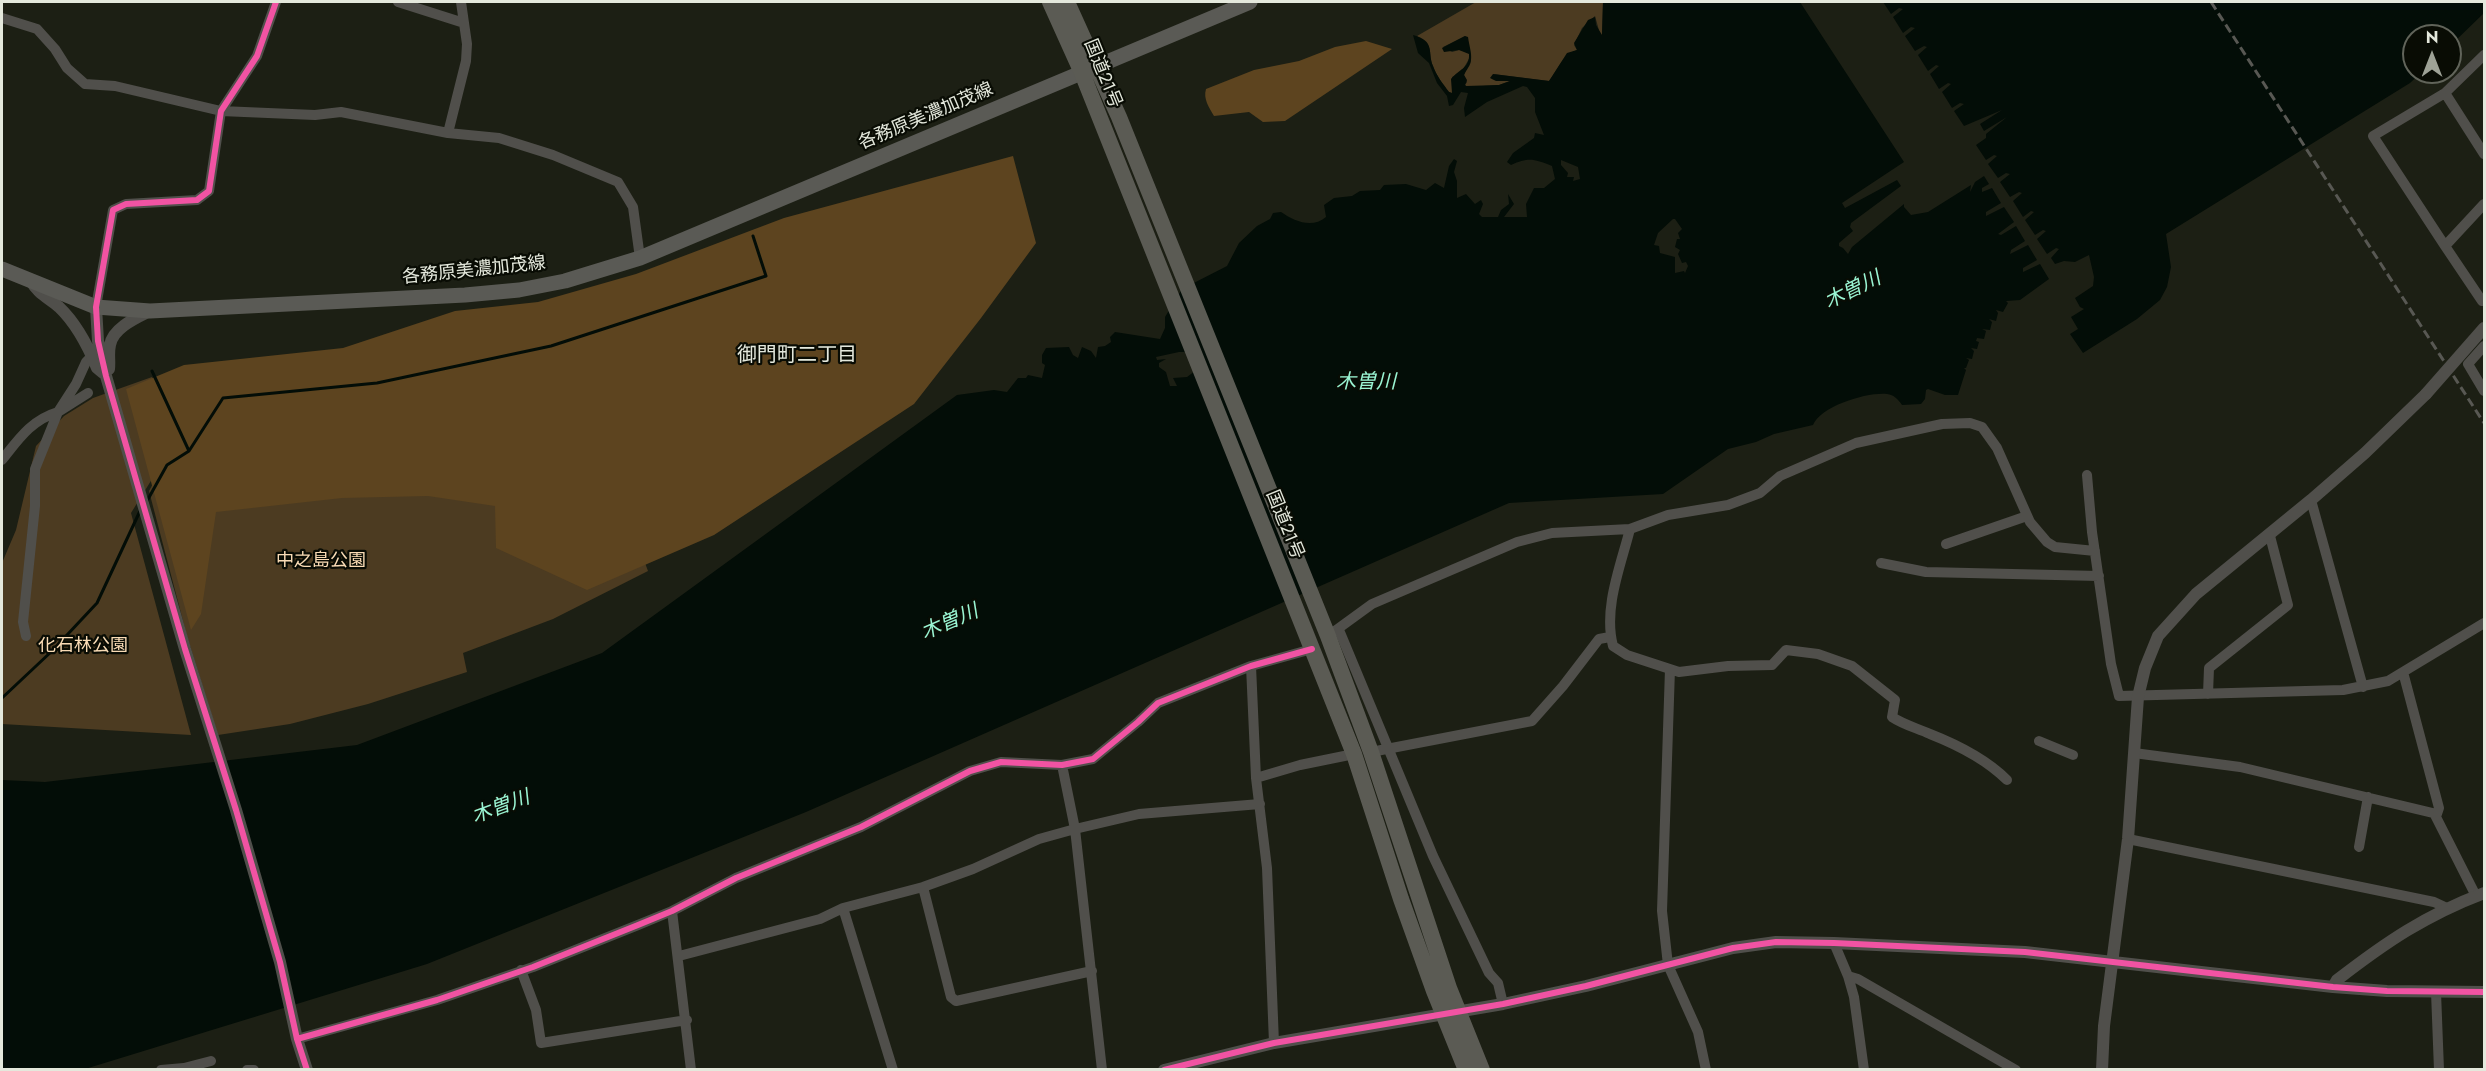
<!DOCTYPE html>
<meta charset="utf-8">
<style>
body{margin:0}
#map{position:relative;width:2486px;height:1071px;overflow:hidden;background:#1c1f14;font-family:Jost,sans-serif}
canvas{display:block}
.frame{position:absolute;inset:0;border:3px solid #e4e8dc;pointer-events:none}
.north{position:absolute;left:2402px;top:24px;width:60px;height:60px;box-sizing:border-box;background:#090c04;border:2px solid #61645a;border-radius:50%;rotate:0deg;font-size:16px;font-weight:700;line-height:24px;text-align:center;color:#e4e8dc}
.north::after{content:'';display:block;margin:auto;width:21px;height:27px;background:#9ea296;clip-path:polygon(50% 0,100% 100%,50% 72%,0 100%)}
</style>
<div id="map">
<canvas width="2486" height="1071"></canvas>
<div class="frame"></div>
<div class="north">N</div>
</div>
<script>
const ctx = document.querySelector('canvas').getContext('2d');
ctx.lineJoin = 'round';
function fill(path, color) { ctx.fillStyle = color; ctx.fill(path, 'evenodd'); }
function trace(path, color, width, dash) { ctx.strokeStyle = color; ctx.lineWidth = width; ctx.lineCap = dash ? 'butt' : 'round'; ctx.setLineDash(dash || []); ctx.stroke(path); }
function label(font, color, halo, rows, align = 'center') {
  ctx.font = font + ' Jost,"Noto Sans JP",sans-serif'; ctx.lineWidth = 4.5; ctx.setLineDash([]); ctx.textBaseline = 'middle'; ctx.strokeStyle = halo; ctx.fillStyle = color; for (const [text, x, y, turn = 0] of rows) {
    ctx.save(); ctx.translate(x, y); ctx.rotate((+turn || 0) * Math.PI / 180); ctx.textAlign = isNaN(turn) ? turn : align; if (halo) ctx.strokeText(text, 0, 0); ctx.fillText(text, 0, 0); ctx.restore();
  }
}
const green = new Path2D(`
 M1476 2H1603L1602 35 1600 34 1595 16 1582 28 1574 45 1577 50C1563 54 1558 70 1549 81L1493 74 1510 81 1499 85 1468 87 1465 85 1467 82 1464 75C1473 53 1471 59 1465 36L1443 47 1452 52 1459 50 1468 51 1470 57 1461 73 1452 77V93L1449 92C1443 84 1436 75 1433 66 1427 50 1436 49 1417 36Z
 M152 377 185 448 162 463 131 513 191 735 2 724V563L16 530 36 446 64 416 93 398Z
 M232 423 632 528 648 571 553 619 463 653 467 672 368 704 290 724 218 735 187 636 149 491 164 463Z`);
const forest = new Path2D(`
 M1366 41 1392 49 1285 121 1263 122 1249 112 1214 116C1209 107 1203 99 1206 89L1254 70 1299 61 1335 47Z
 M1013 156 1036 243 981 318 914 404 714 535 587 590 496 548 495 506 428 496 342 498 216 512 201 614 191 630 126 389 184 365 343 348 455 311 538 302 636 274 784 218Z`);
const water = new Path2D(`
 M1603 2H1800L1904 162 1842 203 1845 208 1897 180 1901 186 1851 223 1850 227 1853 231 1839 243V246L1843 248 1848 254 1852 247 1904 204V207L1911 215 1928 212 1971 185 1970 192 1975 182 1984 176 1989 184 1982 188V192L1992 188 2001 203 1986 212V216L2004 207 2014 222 1998 234 2001 235 2016 226 2025 241 2011 250 2010 254 2028 245 2037 260 2023 268V272L2040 264 2049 279 2020 300 2006 301 2008 303 2003 312 1996 310 1998 313 1996 321 1989 319 1992 322 1990 330 1982 329 1986 331 1984 339 1977 338 1976 341 1979 342 1977 349 1971 348 1974 351 1972 359 1966 358 1969 360 1966 368H1964L1966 370 1958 395H1945L1928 389 1926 390 1925 399 1921 404 1902 405C1898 399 1894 395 1887 394 1867 392 1821 406 1813 425L1774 434 1756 442 1728 449 1663 494 1509 503 806 812 427 964 85 1069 2 1070V780L45 782 357 745 602 653 957 395 994 390 1007 392 1018 378H1026L1028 375 1042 378 1045 365 1042 363V355L1046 348 1069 347 1073 355 1078 358 1082 347 1091 351 1096 358 1098 347 1105 346 1111 342 1110 337 1115 332 1160 339 1165 328V317L1182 289 1227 266 1239 243 1257 226 1270 219 1273 213 1281 212C1294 221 1312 229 1326 217L1324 205 1334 198 1352 196 1360 191 1380 190 1384 185 1406 184 1426 190 1435 183 1444 188 1449 166 1454 159 1457 161 1454 172 1457 181V198L1466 194 1475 204 1481 200 1483 204 1479 214 1482 217H1498L1501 210 1509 204 1508 194 1514 204 1504 217H1527L1526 204 1534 188H1544L1555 179 1552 166C1534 159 1529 157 1511 165L1507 162 1513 153 1534 138 1535 133 1544 135 1535 112V98L1527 87 1523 86 1487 102 1465 117 1464 108 1468 93 1461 92 1453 105 1449 106 1447 96 1437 83 1429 63 1418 53 1413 35C1436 41 1427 52 1433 66 1436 75 1443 84 1449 92L1452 93 1451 79C1458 70 1470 68 1469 54L1459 50 1444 52 1442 48 1465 36 1468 37C1469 45 1472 53 1471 60 1471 65 1466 70 1464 75L1467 80 1465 85 1466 86 1499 85 1510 81H1496L1490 78 1493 74 1549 81 1567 53 1577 50 1574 43 1588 20 1595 17 1596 25 1602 35ZM1561 160 1578 167 1580 179 1573 181 1574 177H1567L1568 173 1561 165ZM1673 219H1675L1682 229 1678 233 1680 239H1677L1675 247 1680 250 1678 254 1682 263 1686 262 1688 266 1685 273 1684 271 1675 273V257L1660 253 1659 246 1654 245 1658 233ZM1179 352H1186L1195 371 1187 377 1173 378 1177 386H1170L1166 372 1159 367V363L1166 359 1157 360 1156 357Z
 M1883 2H2484V13L2450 46V36H2414V72H2422L2410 83 2166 234 2171 267 2167 287 2160 300 2137 319 2083 353 2070 334 2078 329 2071 317 2084 309 2080 307 2075 298 2093 286 2094 277 2089 255 2075 262 2064 261 2055 264 2051 258 2059 249 2056 248 2047 254 2037 239 2046 231 2043 230 2035 235 2025 220 2034 212 2031 211 2023 217 2013 201 2022 193 2019 192 2010 197 2000 182 2010 174 2006 173 1998 178 1988 164 1997 156 1994 155 1986 160 1976 145 1986 138V134L2007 117 1984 131 1980 124 2002 110 1964 126 1954 111 1964 104 1960 103 1952 108 1942 92 1951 84 1948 83 1939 89 1930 74 1939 66 1936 65 1928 71 1918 55 1927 47 1924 46 1915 51 1905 36 1915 28 1911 27 1903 33 1893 17 1903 9 1899 8 1891 14Z`);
const stream = new Path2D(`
 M189 451 223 398 377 383 551 346 766 276 753 236
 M147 501 167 465 189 451 152 371
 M2 698 52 651 97 603 140 511`);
const minor = new Path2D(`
 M398 2 464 23
 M2 18 37 29 55 49 67 68 85 84 115 86 221 111 315 115 341 112 448 133 499 138 553 155 618 182 633 207 640 258
 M2484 55 2445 93 2373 136 2445 246 2484 204
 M2445 93 2484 154
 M448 133 466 61 467 44 461 2
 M2445 246 2482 301 2484 299
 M96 307 113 210 126 204 197 200 209 191 221 111 257 56 276 2
 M2484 346 2468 364 2484 391
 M2 460C18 440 31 420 58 412L76 384 86 362 92 356
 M2087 475 2092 532 2111 664 2119 696 2343 690 2388 681 2484 623
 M2311 500 2363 687
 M1630 529C1621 565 1603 608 1613 646L1627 655 1679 672 1728 666 1772 665 1786 650 1818 654 1852 666 1895 700 1892 717C1904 725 1917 728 1930 734 1958 745 1986 759 2007 780
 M1946 544 2027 516
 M1881 563 1926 572 2099 576
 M1339 630 1433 856 1489 973 1498 983 1503 1004
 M26 636 23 622 35 506V469L58 412 88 393
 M1328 636 1372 604 1517 542 1552 533 1630 529 1668 515 1728 505 1760 493 1780 476 1856 443 1942 424 1970 423 1982 427 1997 448 2030 522 2047 542 2055 547 2095 551
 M1251 666 1256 778 1267 868 1274 1043
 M1670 669 1662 911 1668 965 1698 1032 1706 1070
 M2208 694 2209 668 2288 605 2270 536
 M2039 741 2073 755
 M1371 752 1532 721 1563 686 1599 639 1610 637
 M2134 753 2240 767 2437 814 2439 808 2403 672
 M1062 765 1075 829 1102 1070
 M1256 778 1300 765 1354 754
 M2434 813 2476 896
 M2128 839 2434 902 2447 908
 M2359 847 2368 797
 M923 887 951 997 956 1001 1092 971
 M843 908 893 1070
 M672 911 691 1070
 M1834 943 1848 976 1854 997 1864 1070
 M679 956 820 919 843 908 923 887 973 869 1039 839 1075 829 1139 814 1260 804
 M521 970 536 1010 541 1043 687 1020
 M1848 976 1858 979 2016 1070
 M2436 992 2439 1070
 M297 1039 437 1000 533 967 638 925 672 911 736 878 861 827 970 771 1001 762 1062 765 1093 759 1138 722 1158 703 1251 666 1312 649
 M161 1070 184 1068 211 1061
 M247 1070H254`);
const tertiary = new Path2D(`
 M31 281C38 294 49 298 59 307 77 324 88 346 97 368L103 373
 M96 307 98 341 106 376 185 649 236 810 280 962 297 1039 307 1070
 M109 369C110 361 108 353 110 345 113 328 136 318 150 311
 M2333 987 2337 980C2386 942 2426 915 2484 893
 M1164 1070 1274 1043 1503 1004 1586 986 1733 948 1776 942 1834 943 2025 952 2333 987 2387 991 2484 992
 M2102 1070 2104 1026 2128 839 2138 697 2145 668 2158 636 2196 594 2311 500 2365 453 2426 394`);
const secondary = new Path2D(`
 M2 269 96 307 150 311 465 295 519 290 565 281 640 258 1250 2`);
const trunk = new Path2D(`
 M1050 2 1082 73 1354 754 1401 899 1434 991 1466 1070
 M1067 2 1119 117 1328 636 1371 752 1449 988 1482 1070`);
const rail = new Path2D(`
 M2211 2 2484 423`);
const tertiaryBridge = new Path2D(`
 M2426 394 2484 328`);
const cycleway = new Path2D(`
 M276 2 257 56 221 111 209 191 197 200 126 204 113 210 96 307 98 341 106 376 185 649 236 810 280 962 297 1039 307 1070
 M297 1039 437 1000 533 967 638 925 672 911 736 878 861 827 970 771 1001 762 1062 765 1093 759 1138 722 1158 703 1251 666 1312 649
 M1164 1070 1274 1043 1503 1004 1586 986 1733 948 1776 942 1834 943 2025 952 2333 987 2387 991 2484 992`);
const streetNames = [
 ["国道21号",1102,74,68],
 ["各務原美濃加茂線",926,117,-23],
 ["各務原美濃加茂線",474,271,-6],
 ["国道21号",1284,525,68]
];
const parkNames = [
 ["中之島公園",321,562],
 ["化石林公園",83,647]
];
const waterNames = [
 ["木曽川",1853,291,-26],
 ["木曽川",1366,383],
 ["木曽川",950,623,-23],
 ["木曽川",501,808,-20]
];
const neighbourhoodNames = [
 ["御門町二丁目",797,356]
];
fill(green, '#4c3b21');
fill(forest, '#5d441f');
fill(water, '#030d07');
trace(stream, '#030d07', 3);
trace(minor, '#504f4b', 10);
trace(tertiary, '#504f4b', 12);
trace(secondary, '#5a5a55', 15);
trace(trunk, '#5b5b54', 16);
trace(rail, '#585853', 3, [9, 4.5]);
trace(tertiaryBridge, '#504f4b', 12);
trace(cycleway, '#f153a3', 6);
label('18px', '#e4e8dc', '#090c04', streetNames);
label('18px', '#f9dbb5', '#090c04', parkNames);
label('italic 20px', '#9af5d3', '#090c04', waterNames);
label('20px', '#e4e8dc', '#090c04', neighbourhoodNames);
</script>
